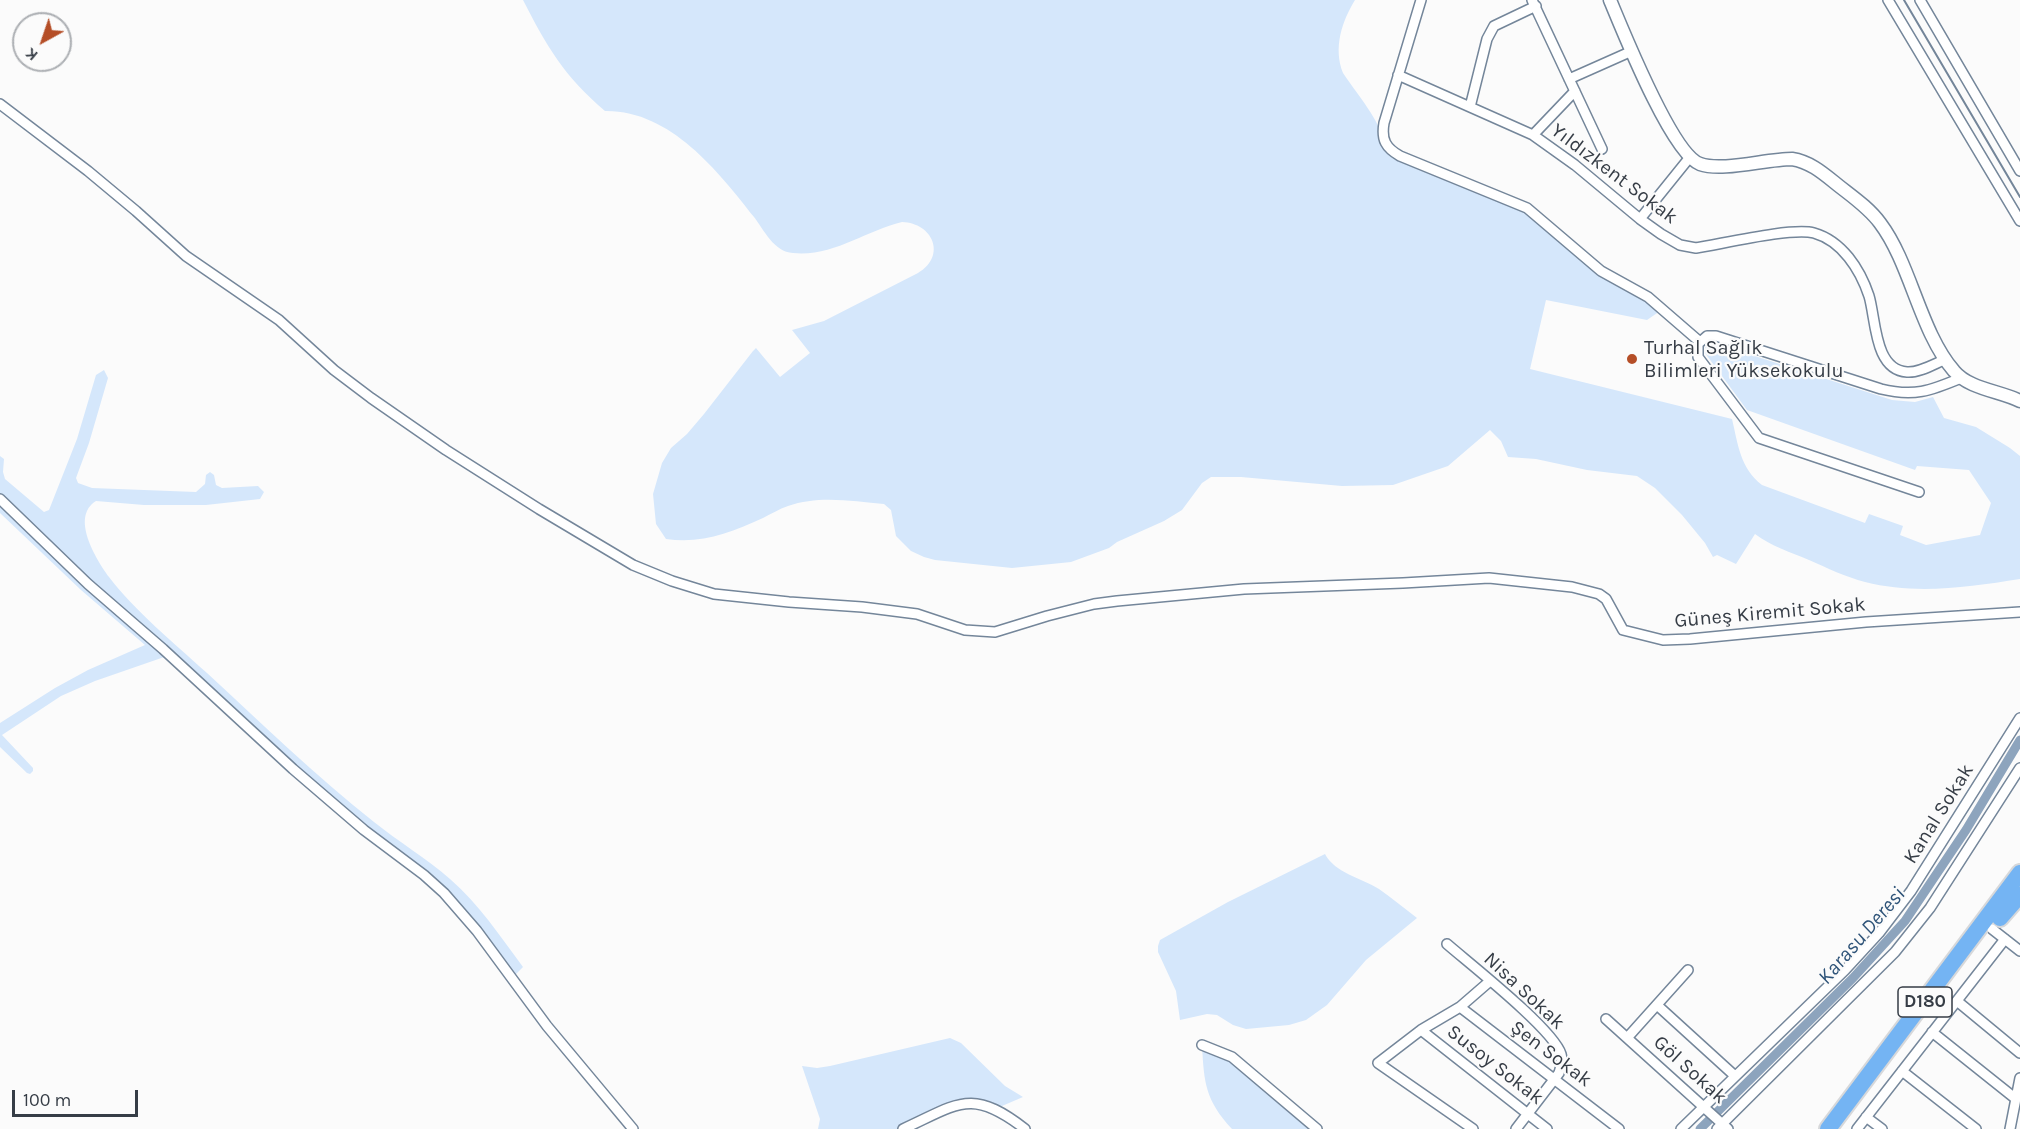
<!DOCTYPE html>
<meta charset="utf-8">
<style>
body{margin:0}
#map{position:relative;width:2020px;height:1129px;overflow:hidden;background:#fbfbfb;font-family:Karla,sans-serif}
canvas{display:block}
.north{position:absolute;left:12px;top:12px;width:60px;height:60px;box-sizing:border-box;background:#fbfbfb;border:2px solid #acafb3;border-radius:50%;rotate:220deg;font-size:16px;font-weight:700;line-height:24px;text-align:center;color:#363d46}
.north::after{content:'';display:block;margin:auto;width:21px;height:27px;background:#b54e27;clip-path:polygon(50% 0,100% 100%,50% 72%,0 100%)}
.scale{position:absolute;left:12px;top:1090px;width:126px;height:27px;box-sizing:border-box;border:3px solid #363d46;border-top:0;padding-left:8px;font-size:18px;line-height:21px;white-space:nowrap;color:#363d46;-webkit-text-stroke:4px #fbfbfb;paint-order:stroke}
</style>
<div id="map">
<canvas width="2020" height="1129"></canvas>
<div class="north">K</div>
<div class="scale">100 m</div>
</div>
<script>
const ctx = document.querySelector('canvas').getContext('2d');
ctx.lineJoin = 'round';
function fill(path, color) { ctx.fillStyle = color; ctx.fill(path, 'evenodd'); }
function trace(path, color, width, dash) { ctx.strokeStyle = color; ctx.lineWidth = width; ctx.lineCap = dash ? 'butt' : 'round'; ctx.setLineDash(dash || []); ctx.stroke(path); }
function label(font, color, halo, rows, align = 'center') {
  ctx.font = font + ' Karla,sans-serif'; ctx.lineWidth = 4.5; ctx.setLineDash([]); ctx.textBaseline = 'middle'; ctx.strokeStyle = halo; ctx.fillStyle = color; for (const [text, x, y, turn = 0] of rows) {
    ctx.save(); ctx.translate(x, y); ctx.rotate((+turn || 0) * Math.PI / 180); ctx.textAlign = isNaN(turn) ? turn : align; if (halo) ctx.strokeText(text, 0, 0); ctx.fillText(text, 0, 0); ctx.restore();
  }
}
const green = new Path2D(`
 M523 0H1355C1342 21 1333 48 1343 73 1359 97 1378 117 1386 146L1519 204 1593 264 1663 309 1647 320 1546 300 1530 369 1732 419C1738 444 1740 468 1762 485L1865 523 1869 514 1903 526 1900 535 1926 545 1980 535 1991 503 1969 470 1917 466 1915 470 1747 410 1705 353V348L1708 344 1714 343 1892 400 1915 402 1933 397 1944 418 1976 427 2010 448 2020 456V579C1969 587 1916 595 1865 582 1846 577 1827 568 1809 560 1790 552 1771 546 1755 534L1736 564 1717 555 1713 557 1705 543 1682 515 1655 488 1637 476 1587 470 1536 459 1508 457 1501 441 1490 430 1448 466 1393 485 1342 486 1241 477H1211L1202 483 1182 510 1164 521 1117 542 1109 548 1071 562 1012 568 935 560 924 557 911 551 896 536 891 510 884 504C853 501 818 495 788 506 779 509 771 514 763 518 730 533 702 544 666 539L656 524 653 494 662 463 671 448 687 434 704 414 753 351 756 348 780 377 810 353 792 330 824 321 918 273C947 256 933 223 902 222 865 231 833 257 793 253 774 252 764 230 754 217 718 171 670 110 605 111 564 76 547 47 523 0Z
 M104 370 108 378 89 443 76 478 78 483 92 488 196 492 205 484 206 475 210 472 214 475 216 485 222 488 258 486 264 492 260 499 206 505H144L96 501C70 517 96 559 109 577 134 610 176 645 207 673 261 723 315 775 374 822 399 842 426 858 450 879 479 904 500 936 523 967L512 978 459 910 390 851 170 655 95 681 61 696 2 735 33 768V771L30 774 27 773 0 747V723L55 688 88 670 145 645 81 590 0 513V456L4 459 3 472 5 479 44 512 49 510 77 439 96 375Z
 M1325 854C1335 873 1361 878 1379 889 1392 898 1404 908 1417 918L1366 960 1327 1005 1306 1020 1289 1025 1246 1029 1233 1025 1217 1015 1207 1014 1180 1020 1176 991 1158 952V946L1160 940 1228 902Z
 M950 1038 961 1043 1005 1086 1023 1097 995 1109 974 1103 903 1129H818L820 1119 802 1066 817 1068 830 1066Z
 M1202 1045 1219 1050 1317 1129H1232C1205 1100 1204 1082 1202 1045Z`);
const stream = new Path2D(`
 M1904 0 2020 197`);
const canal = new Path2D(`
 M1700 1129 1853 978 1905 921 1966 830 2020 740`);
const minor = new Path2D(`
 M1421 0 1384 123C1381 140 1386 148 1400 156L1527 208 1601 271 1648 297 1700 342
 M1532 0 1602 149
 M1888 0 2020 221
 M1920 0 2020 171
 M1398 75 1533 135 1575 165 1640 219 1661 234 1680 245 1696 248C1722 244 1792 227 1814 233 1842 241 1860 269 1869 296 1876 319 1874 370 1907 372 1919 373 1934 364 1946 359
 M1569 79 1632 51
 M0 104 88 171 136 211 186 256 279 320 334 370 371 398 446 450 539 509 633 565 672 581 714 594 789 602 862 607 917 614 965 630 995 632 1047 616 1094 604 1117 601 1244 589 1403 583 1489 578 1572 587 1599 594 1606 599 1623 630 1663 640 1690 639 1866 622 2020 612
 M1470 107 1487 39 1494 26 1536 6
 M1533 135 1575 91
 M1640 219 1690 157
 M1919 492 1759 438 1698 357V344L1707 336H1716L1881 389C1914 397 1930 391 1961 378
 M0 499 88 584 163 649 293 769 364 830 424 875 444 893 477 931 547 1026 633 1129
 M1992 929 2020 951
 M1447 944C1470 964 1553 1029 1561 1054 1563 1061 1561 1067 1559 1073L1516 1129
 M1957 1001 2020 1053
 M1657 1005 1735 1076
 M1460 1007 1619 1129
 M1606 1019 1728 1129
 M1421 1030 1547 1129
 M1932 1032 2016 1099
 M1627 1038 1688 970
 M1202 1045 1232 1057 1317 1129
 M1902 1071 1976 1129
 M1866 1117 1882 1129
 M903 1129C958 1104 971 1087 1025 1129
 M1473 1129 1378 1063 1421 1030 1460 1007 1490 981
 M1681 1129 1845 970 1879 933 1911 891 2020 718
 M1717 1129 1895 952 1930 908 2020 768
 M1857 1129 2005 939
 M2010 1129 2020 1078`);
const tertiary = new Path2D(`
 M1610 0C1623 31 1672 154 1700 164 1722 172 1766 159 1792 159 1811 162 1824 174 1839 186 1853 197 1869 208 1880 223 1911 264 1920 332 1954 371 1969 389 2000 391 2020 401`);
const trunk = new Path2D(`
 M2000 918 2020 895
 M1828 1129 2020 873`);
const markers = [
 [1632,359,6,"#b54e27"]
];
const shields = [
 [1925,1002,54]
];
const shieldNames = [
 ["D180",1925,1002]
];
const streetNames = [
 ["Yıldızkent Sokak",1614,174,37],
 ["Güneş Kiremit Sokak",1770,613,-5],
 ["Kanal Sokak",1939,814,-58],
 ["Nisa Sokak",1524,991,43],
 ["Şen Sokak",1551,1054,37],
 ["Susoy Sokak",1495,1065,38],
 ["Göl Sokak",1690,1070,42]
];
const poiNames = [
 ["Turhal Sağlık",1644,348],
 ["Bilimleri Yüksekokulu",1644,371]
];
const waterNames = [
 ["Karasu Deresi",1862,936,-49]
];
fill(green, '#d5e7fb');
trace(stream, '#738599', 2);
trace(canal, '#8da4bd', 9);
trace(minor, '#74869a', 12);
trace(tertiary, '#74869a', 15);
trace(trunk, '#d7d8da', 20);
trace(minor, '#fff', 9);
trace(tertiary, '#fff', 12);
trace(trunk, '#74b4f3', 16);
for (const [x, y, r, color] of markers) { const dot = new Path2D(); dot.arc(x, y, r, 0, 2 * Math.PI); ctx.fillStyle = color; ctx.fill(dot); trace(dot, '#fbfbfb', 2); }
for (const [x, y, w] of shields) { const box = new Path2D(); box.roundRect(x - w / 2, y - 15, w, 30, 4.5); ctx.fillStyle = '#fbfbfb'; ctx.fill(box); trace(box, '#363d46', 1.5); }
label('bold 18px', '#363d46', null, shieldNames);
label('20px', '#363d46', '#fbfbfb', streetNames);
label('20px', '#363d46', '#fbfbfb', poiNames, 'left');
label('italic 21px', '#2f5479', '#fbfbfb', waterNames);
</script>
